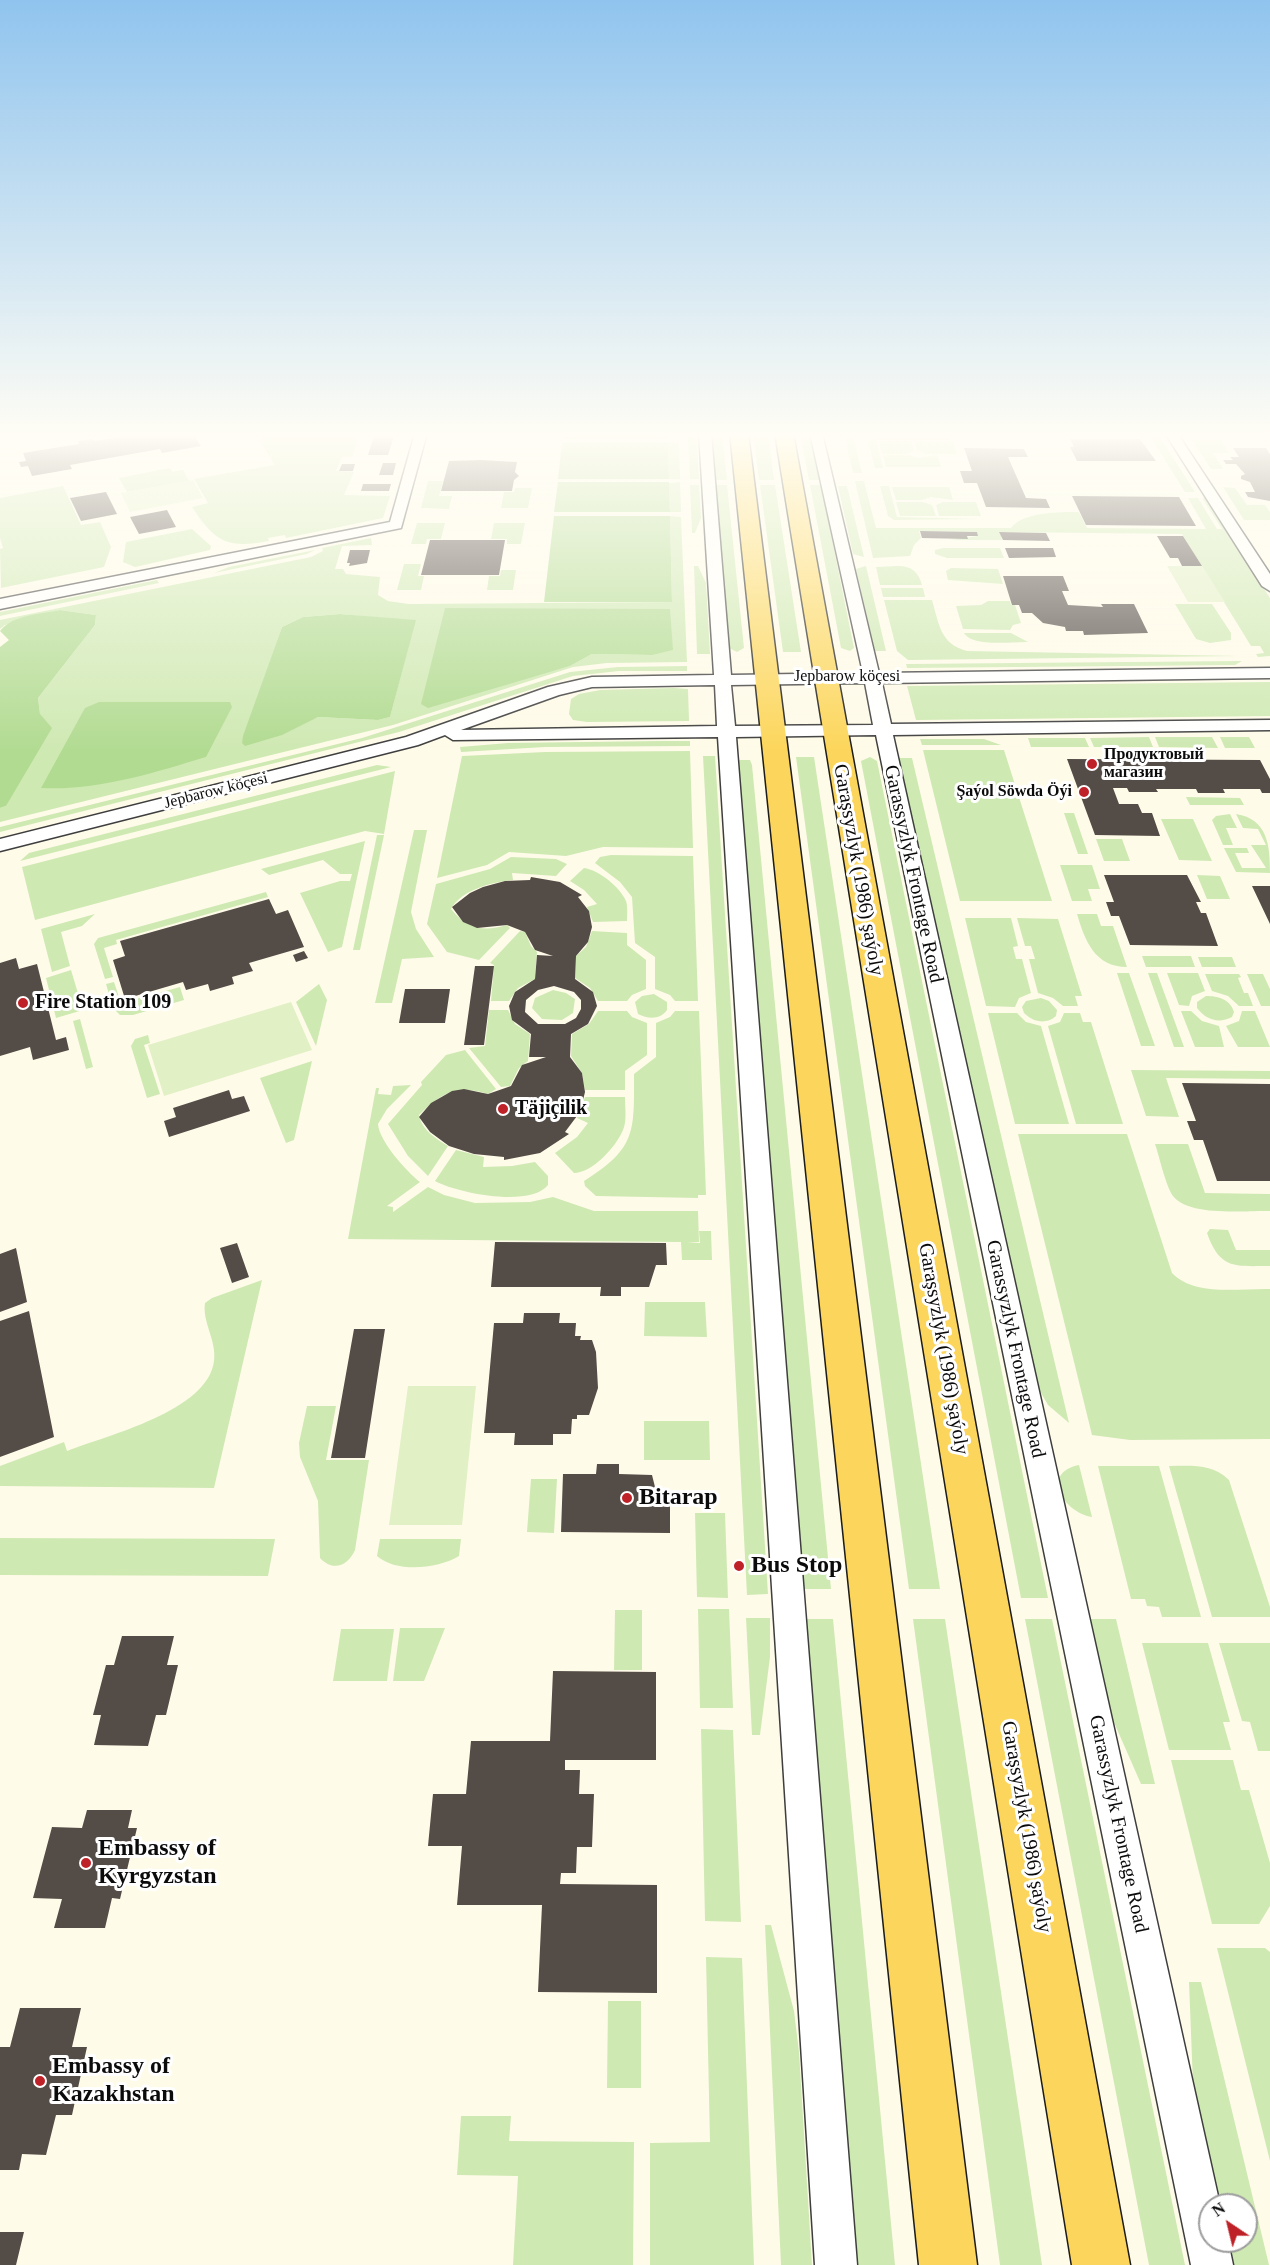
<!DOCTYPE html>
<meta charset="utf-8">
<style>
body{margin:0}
#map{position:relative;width:1270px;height:2265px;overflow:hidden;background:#fffbe9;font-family:"Times New Roman",serif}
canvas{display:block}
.north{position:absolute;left:1198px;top:2193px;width:60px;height:60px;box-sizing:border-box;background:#fff;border:2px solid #9d9d9d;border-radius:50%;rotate:325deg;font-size:16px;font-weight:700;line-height:24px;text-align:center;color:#0b0b0b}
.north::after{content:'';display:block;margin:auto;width:21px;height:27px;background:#be2127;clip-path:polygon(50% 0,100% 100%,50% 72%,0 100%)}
</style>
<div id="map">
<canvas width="1270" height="2265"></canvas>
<div class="north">N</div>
</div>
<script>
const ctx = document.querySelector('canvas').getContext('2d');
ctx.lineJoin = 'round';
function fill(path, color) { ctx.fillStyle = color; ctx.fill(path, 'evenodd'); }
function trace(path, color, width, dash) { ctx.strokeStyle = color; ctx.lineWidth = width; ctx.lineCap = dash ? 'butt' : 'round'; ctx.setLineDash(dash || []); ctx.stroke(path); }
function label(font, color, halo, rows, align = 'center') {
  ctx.font = font + ' "Times New Roman",serif'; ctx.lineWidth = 6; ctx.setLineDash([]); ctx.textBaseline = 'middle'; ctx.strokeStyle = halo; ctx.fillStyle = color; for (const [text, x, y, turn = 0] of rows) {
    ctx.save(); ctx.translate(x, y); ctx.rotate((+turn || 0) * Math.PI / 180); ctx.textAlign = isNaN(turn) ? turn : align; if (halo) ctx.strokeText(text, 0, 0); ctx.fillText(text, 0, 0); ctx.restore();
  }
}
const green = new Path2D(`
 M270 433H360L352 457H342L336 471 354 472 344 495 390 496 383 518 286 538 285 535 268 538 269 541C227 549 215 542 192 507L208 503 194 479 275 465 259 440Z
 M688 433H696L699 479H690Z
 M711 433H722L727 480H714Z
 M753 433H768L774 480H759Z
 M800 433H810L819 480H809Z
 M844 433H852L862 473H853Z
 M1148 433H1157L1195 492H1185Z
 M875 438H947L953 440H876L883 468H875L868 441Z
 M1192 440H1221L1229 453H1213L1223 469H1211Z
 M879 441H911L914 450 907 454H882Z
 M915 441 953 442 957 454H926L917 450Z
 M668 442H679L680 479H669Z
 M883 455H908L918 458 937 455 941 467H886Z
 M170 468 172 472 183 470 189 481 127 492 119 478Z
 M428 481H443L439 496H452L449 509 421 508Z
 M855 481H864L876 528H1011C1023 512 1058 512 1079 512L1087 528 1206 529 1188 498H1198L1217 529H1222L1202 498H1205L1270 598V656L1258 657 1256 654 1264 653 1260 646H1251L1182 534 1000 532 1002 540H950L978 536 977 532 919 531 921 538 914 545 910 556 873 558Z
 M680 482 681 512H670L669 483Z
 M690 485H699L701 518 695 533H692Z
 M715 485H727L744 648 737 652 729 648Z
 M760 485H775L801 652H783Z
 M810 485H821L854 648 850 651 841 648Z
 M63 486 81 525 100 522 111 547 104 567 1 588 0 549 3 548 0 538V498Z
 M838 486H847L864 557 853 554Z
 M880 486H889L897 517 981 519 894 520 888 516Z
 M892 487H949L953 500 931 497 922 500H896Z
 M1223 487 1235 488 1247 505H1265L1270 512V520H1244Z
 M515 488H532L528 508H501L504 492H514Z
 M896 502H923L932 505 936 516H900Z
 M943 502H976L981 516H939L936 505Z
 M670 516 681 517 687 662 607 663 573 667 393 725 0 822V808L6 806 40 714 38 698 95 625 96 615 60 610 5 625 0 629V620L311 557 323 551 322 548 371 538 372 545 342 546 335 569H343L346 574 380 577 378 595 388 601 409 604 672 602ZM670 609 652 655 592 654 570 666 523 679ZM340 614 415 621 390 717 378 720 318 717 242 743 282 627 303 617Z
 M417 523H445L441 539H427L426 544H411Z
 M494 523H525L521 544H507V539H491Z
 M192 529 211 546 210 550 135 567 123 562 126 542Z
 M943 548H1000L1004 558H947L935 554V550Z
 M315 550 307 554 214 573 229 567Z
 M404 564H421L418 576H424L421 590H397Z
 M694 566H698L706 583 710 654H697Z
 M866 566 886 651H875L856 569Z
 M876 567C897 567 915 560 922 585H880Z
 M951 568 998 569 1003 584 948 580 946 571Z
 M501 570H516L513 590H487L489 576H500Z
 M157 580 159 583 0 616V612Z
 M881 588H923L925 597H883Z
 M884 600H932C939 624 940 644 967 651L1240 656 908 660 897 651Z
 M988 601H1010L1011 605H1015L1021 623 1013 625 1010 630 963 629 956 606 981 605Z
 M1175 604H1212L1231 633V640L1210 643 1196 639Z
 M964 633H1011L1028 642C1013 642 972 647 964 633Z
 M1242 661 1235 665 907 668 906 664Z
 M687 666V671H619L573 676 399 732 0 832V827L362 738 570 672 618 667Z
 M1270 682V716L916 720 907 686Z
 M674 688 688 689 689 721 587 722 573 720 569 714 571 699 579 694 600 690Z
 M1149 737 1153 747H1094L1090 738Z
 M1155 737H1212L1218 748 1159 747Z
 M1220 737H1249L1255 748H1225Z
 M1028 738H1085L1089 747H1031Z
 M920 739H984L1001 745H922Z
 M659 741H690V746L545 747 461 752 460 747 508 743Z
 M923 750H1004L1052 901H960Z
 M690 751 693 848 603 847 566 856 509 852 487 865 437 878 462 756 545 752Z
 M703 756H715L768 1594 747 1595Z
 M796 757H814L940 1589H909Z
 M870 757 877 761 1048 1598H1021L861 761Z
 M896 758H912L1069 1423 1048 1405 1036 1384Z
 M737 760H750L752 765 831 1589H803Z
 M377 765 391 767 20 861 29 853Z
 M395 771 384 834 365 831 35 920 22 867Z
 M1186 797 1240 798 1244 805H1190Z
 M1064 813H1074L1088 854H1078Z
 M1230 814 1237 828H1226L1233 845H1223L1212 820 1216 816Z
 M1236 814C1268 819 1270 846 1270 873L1236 872 1224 848H1247L1249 853H1235L1242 868H1266L1251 845H1266L1258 829 1243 828Z
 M1161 819H1193L1212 861 1179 860Z
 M414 830H427L411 912 416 929 434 957 402 959 392 1003H375Z
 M377 835H384L360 950H353Z
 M1096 839H1122L1130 861H1104Z
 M365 841 342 947 328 952 300 893 340 881H350L352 874H340L323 860 269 875 261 869Z
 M611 855 693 856 698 1001H675L670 995 655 989V957L635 943 632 897 620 882 595 863 600 857Z
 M511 857 556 859 567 864 556 876 512 873 513 880C492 882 461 890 451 909 467 929 483 932 507 925L510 928 479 960 447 952 427 924 436 884 490 869Z
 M1060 865H1092L1100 889H1088L1092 901H1072Z
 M584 868C599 870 620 887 626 901 628 907 627 915 627 921L593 922 587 907 597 904 584 890 570 881Z
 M1197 875 1220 876 1230 899H1207Z
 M266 892 268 897 116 940 117 944 104 948 113 977 105 979 94 944 98 938Z
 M95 914 82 926 61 932 70 966 52 972 41 929Z
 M1077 914H1097L1101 926H1113L1127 967C1095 967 1085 941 1077 914Z
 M965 918H1011L1018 946 1013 947 1016 959H1022L1031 993 1019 998 1015 1007 986 1006Z
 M1017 918 1058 919 1082 996H1075L1078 1006H1063L1053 998 1038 993 1029 959H1035L1031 946H1025Z
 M520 931 525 932 531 946 537 952 535 979 518 988 509 1001H491L494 965 490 963Z
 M592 931 627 933V945L646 960V989L632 995 627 1001H598L590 988 575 978 576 956 586 947Z
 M1142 956H1191L1195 967H1146Z
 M1198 957H1232L1236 967H1202Z
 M71 970 83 1010 56 1018 46 978Z
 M1117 973H1129L1155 1046H1141Z
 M1148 973H1157L1184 1047H1174Z
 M1167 973H1198L1205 991 1192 996 1189 1006 1179 1005Z
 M1205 974H1239L1241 977 1238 978 1244 993H1248L1253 1006H1239L1228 996 1212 991Z
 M1247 974H1263L1270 989V1006H1261Z
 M114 982 121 1003 180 987 184 1000 133 1015H120L113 1008 106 984Z
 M319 984 327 1000 316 1046 296 1002Z
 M553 990 566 993 575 999 573 1013 562 1020 542 1019 532 1008 535 998Z
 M654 994 667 1002V1010C660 1020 648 1019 638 1014L635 1002 642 996Z
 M1206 996C1218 996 1230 999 1234 1012L1232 1017C1219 1024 1206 1020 1197 1008V1002Z
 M1041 998 1049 1001 1057 1010 1056 1016C1046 1025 1033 1022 1024 1013L1022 1007 1026 1001Z
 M489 1010H508L515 1024 530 1034 528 1061 519 1068 510 1086 501 1087 469 1048 485 1046Z
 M598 1011H627L632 1017 647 1023V1055L625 1071V1090H585L582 1073 571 1056 572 1034 589 1024Z
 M675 1011H699L706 1195H698V1198L596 1196 585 1186 584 1181C637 1148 634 1131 634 1074L656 1057V1023L670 1017Z
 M1181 1011H1191L1202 1021 1219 1026 1224 1047H1195Z
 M1242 1011H1255L1270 1047H1238L1226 1026 1239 1021Z
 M988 1013H1017L1026 1022 1041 1026 1069 1124H1015Z
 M1064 1013H1080L1083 1022H1091L1123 1124H1076L1048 1026 1060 1022Z
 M80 1019 93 1067 86 1069 73 1021Z
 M148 1035 150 1043 144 1045 160 1094 147 1098 131 1046 135 1039Z
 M465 1050 496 1089 488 1094C458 1084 440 1093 419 1115 421 1129 436 1139 448 1146L428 1176 408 1156 388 1124 422 1085 421 1082 446 1055Z
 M312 1061 294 1140 286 1143 260 1078Z
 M1131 1070 1270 1071V1079L1166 1078 1179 1117 1146 1116Z
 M411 1085 387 1109 378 1124C379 1141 407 1172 420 1182L387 1206 393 1207V1212L428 1187 444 1195 475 1203 530 1202 553 1197 594 1211H698L699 1242 687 1243H700L699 1231H711L712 1260H682L681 1242 348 1239 376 1088H379L378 1094 391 1095 393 1086Z
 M585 1097H625C625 1108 627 1121 623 1130 616 1147 592 1173 574 1173L555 1153 577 1137 588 1123 577 1118Z
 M1018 1134H1127L1172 1273C1195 1297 1240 1288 1270 1289V1439L1130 1440 1092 1435Z
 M1155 1144H1188L1205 1193 1270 1194V1211C1246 1210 1184 1218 1171 1193 1164 1179 1160 1159 1155 1144Z
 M456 1150 484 1157 483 1167 512 1166 535 1162 548 1176V1185C530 1208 457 1193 435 1181Z
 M1210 1229 1228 1230 1236 1250H1270V1266C1235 1266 1220 1270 1207 1233Z
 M262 1280 214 1488 0 1486V1466L64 1442 67 1451C108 1435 208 1411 214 1361 217 1341 202 1322 205 1303L212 1298Z
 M645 1302H705L707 1337 644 1336Z
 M307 1406H336L326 1460H369L355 1550C348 1566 333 1572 320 1558L318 1501 300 1457 299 1443Z
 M644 1421H709L710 1460H644Z
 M1079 1465 1092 1517C1063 1512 1040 1473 1079 1465Z
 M1098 1466H1159L1201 1617H1162L1159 1607 1147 1606 1145 1599H1131Z
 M1169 1466C1191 1466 1212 1463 1229 1480L1270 1607V1617H1212Z
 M531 1479H557L554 1533 527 1532Z
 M695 1513H725L728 1598 697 1597Z
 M0 1538 275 1539 268 1576 0 1575Z
 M380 1539H461L459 1556C438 1569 396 1573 377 1556Z
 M698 1609H729L733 1708H700Z
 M615 1610H642V1670H614Z
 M746 1618H770V1657L760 1735H752Z
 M805 1619H833L895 2265H858Z
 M913 1619H945L1042 2265H1000Z
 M1025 1619H1052L1185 2265H1149Z
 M1089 1619H1116L1155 1784H1141L1109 1711Z
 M400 1628H445L424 1681H393Z
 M341 1629H394L387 1681H333Z
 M1142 1643H1208L1230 1722H1223L1231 1750H1169Z
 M1219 1643H1270V1751H1258L1250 1722 1242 1721Z
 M701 1729 733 1730 741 1922 705 1921Z
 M1171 1760H1233L1241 1790H1249L1270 1863V1906L1259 1924H1212Z
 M765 1925H771L794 2011 799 2052 812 2265H781Z
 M1217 1948H1265L1270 1952V2161Z
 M706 1957 742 1958 754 2265H650V2143L710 2142Z
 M1189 1982H1201L1269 2265H1233L1228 2241H1246V2205H1220L1193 2084Z
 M608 2001H641V2088H607Z
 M461 2116H511L509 2141 634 2142 633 2265H513L518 2176 457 2175Z`);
const forest = new Path2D(`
 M563 433H668V439H562Z
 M562 442H668L669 479H558Z
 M558 482H669L670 512H554Z
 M554 516H670L672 602H544Z
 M445 608 670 609 673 650 652 655 592 654 570 666 428 708 421 704Z
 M60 610 96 615 95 625 38 698 40 714 52 728 6 806 0 808V647L9 640 0 631C12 615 41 614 60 610Z
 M340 614 416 620 390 717 378 720 318 717 282 735 245 746 242 743 243 736 282 627 303 617Z
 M99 702H230L232 707 206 757C153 773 97 791 41 788L85 708Z`);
const pitch = new Path2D(`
 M193 480 203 498 130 512 121 493Z
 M1167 566H1202L1225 602H1188Z
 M291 1002 312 1050 164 1096 148 1045Z
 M408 1386H476L462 1525H389Z`);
const building = new Path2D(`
 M125 433H198L201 436 195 437 201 446 162 453 160 449 70 465 72 469 32 476 28 466 21 467 19 462 26 461 23 453 79 444 78 441 92 439 94 441 126 436Z
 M375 433H395L388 455H368Z
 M1070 439H1140L1156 461H1077L1070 447H1074Z
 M964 448 1024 449 1028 457H1008L1026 498 1046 499 1050 508 986 507 977 483H964L960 471H972Z
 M1233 448H1266L1270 454V501L1248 497 1245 492H1255L1250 482 1241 479V476L1245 474 1236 464H1226L1223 460H1233L1230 457H1239Z
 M481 460 517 462 515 472 519 476 514 480 512 491H441L449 461Z
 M383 463H396L393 475H379Z
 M342 464H355L353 471H339Z
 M363 484H391L389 491H361Z
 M106 492 117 514 81 521 70 498Z
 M1072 496 1179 497 1196 526 1086 525Z
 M167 510 176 527 139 534 130 517Z
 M920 531 977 532 978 536H967L968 539 922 538Z
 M999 532 1046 533 1050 541 1003 540Z
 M1157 536H1183L1202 566H1182L1178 558H1170Z
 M430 540H505L499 575H421Z
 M1005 548H1053L1056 557 1009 558Z
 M350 550H370L367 563 349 566 350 563H347Z
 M1003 576H1063L1069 591H1062L1068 605 1103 607 1101 604H1134L1148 633 1084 635 1083 631H1066L1065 627 1043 623 1032 613H1022L1019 605H1012Z
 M1067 759 1260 760 1270 779V793H1262L1260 789H1223L1225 793H1198L1196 789H1156L1158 792H1129L1127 788H1113L1119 804H1138L1142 813H1152L1160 836 1095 835Z
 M1104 875H1187L1201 902H1196L1201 913H1206L1218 946 1130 945 1119 916H1111L1106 902H1114Z
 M531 877 560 882 582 895 578 897 589 911 592 927 588 942 576 956 575 979 593 992 597 1006 588 1024 571 1034 570 1057 582 1073 585 1092 580 1112 565 1132 569 1134 540 1153 504 1160V1157L474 1154 449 1146 430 1132 419 1117 431 1103 452 1091 464 1089 488 1094 511 1086 522 1065 546 1057H529L531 1034 512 1020 509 1006 515 992 535 979 537 955 553 956 535 950 525 932 507 925 477 928 463 922 452 907 470 893 483 887 505 881 530 880ZM554 986 574 992 581 1000V1009L576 1018 565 1024H538L525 1012 526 1000 538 990Z
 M1252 886H1270V924Z
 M269 899 276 914 288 910 304 947 249 963 253 971 232 977 234 984 210 991 208 984 186 990 183 982 125 999 113 960 125 956 120 941Z
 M304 951 308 958 296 962 293 955Z
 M16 958 19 969 37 964 56 1040 66 1037 69 1050 33 1060 30 1047 0 1056V963Z
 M475 966H494L484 1045H464Z
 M405 989H450L445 1023H399Z
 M1182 1083 1270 1084V1181H1217L1203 1140H1194L1187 1121H1196Z
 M229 1090 232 1099 244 1096 250 1111 169 1137 164 1121 176 1117 173 1108Z
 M495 1242 666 1243 667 1265H656L649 1287H621V1296H600L601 1287H491Z
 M237 1243 249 1277 232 1283 220 1248Z
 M16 1248 27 1302 0 1312V1254Z
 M29 1311 54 1437 0 1457V1321Z
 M524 1313H560L559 1323H576L575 1336H581L580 1340H592L596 1352 598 1388 589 1415H577V1419H572L571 1434H553V1445H514L515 1433H484L494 1323H523Z
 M354 1329H385L365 1458H331Z
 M597 1464H619V1474L652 1475 659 1503H670V1533L561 1532 563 1474H596Z
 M122 1636H174L167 1665H178L166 1715H156L148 1746 94 1745 101 1715H93L106 1665H114Z
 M553 1671 656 1672V1760H565V1770H580L579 1794H594L592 1847H577L576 1873H561L560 1884 657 1885V1993L538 1992 542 1905H457L462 1846H428L433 1794H466L471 1741H550Z
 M87 1810H132L128 1828H137L120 1899 112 1898 105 1928H54L62 1899 33 1898 52 1827 82 1828Z
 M20 2008H81L72 2047H87L72 2115H56L46 2155 22 2154 19 2170H0V2047H10Z
 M0 2232H24L16 2265H0Z`);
const street = new Path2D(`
 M415 433H427L401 528 0 609V599L390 522Z
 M699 433H711L731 675 863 673 810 433H822L879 673 1270 668V678L882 683 891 724 1270 720V730L893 735 1220 2205H1210V2241H1228L1233 2265H1191L876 735 736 737 857 2265H815L718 737 453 740 445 735 418 745 0 851V839L406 737 548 687 592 677 714 675ZM865 683 873 725 735 726 731 685ZM715 685 717 726 461 730 559 695 592 687Z
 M1165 433H1177L1270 574V591L1262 586Z`);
const primary = new Path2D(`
 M730 433H748L977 2265H919Z
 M775 433H793L1130 2265H1072Z`);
const markers = [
 [1092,764,6,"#be2127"],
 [1084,792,6,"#be2127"],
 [23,1003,6,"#be2127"],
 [503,1109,6,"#be2127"],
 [627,1498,6,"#be2127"],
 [739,1566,6,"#be2127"],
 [86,1863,6,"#be2127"],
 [40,2081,6,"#be2127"]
];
const farStreetnames = [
 ["Jepbarow köçesi",847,677],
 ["Jepbarow köçesi",216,791,-14]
];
const farPoinames = [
 ["Продуктовый",1104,755],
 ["магазин",1104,773],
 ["Şaýol Söwda Öýi",1072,792,"right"]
];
const streetNames = [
 ["Garaşsyzlyk (1986) şaýoly",858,870,80],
 ["Garassyzlyk Frontage Road",913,874,78],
 ["Garaşsyzlyk (1986) şaýoly",943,1349,80],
 ["Garassyzlyk Frontage Road",1015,1349,78],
 ["Garassyzlyk Frontage Road",1118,1824,78],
 ["Garaşsyzlyk (1986) şaýoly",1026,1827,80]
];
const poiNames = [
 ["Fire Station 109",35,1003],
 ["Täjiçilik",515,1109]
];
const nearPoinames = [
 ["Bitarap",639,1498],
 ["Bus Stop",751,1566],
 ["Embassy of",98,1849],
 ["Kyrgyzstan",98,1877],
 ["Embassy of",52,2067],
 ["Kazakhstan",52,2095]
];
fill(green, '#cfe9b3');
fill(forest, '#b2db92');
fill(pitch, '#e1f0c5');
fill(building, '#544c47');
trace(street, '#3e3e3e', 3);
trace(primary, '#1c1c1c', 3);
fill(street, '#fff');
fill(primary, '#fcd65c');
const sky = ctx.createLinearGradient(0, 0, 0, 750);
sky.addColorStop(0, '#90c4ee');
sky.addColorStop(0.58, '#fffdf5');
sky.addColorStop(1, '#fffdf500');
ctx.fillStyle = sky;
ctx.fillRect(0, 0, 1270, 750);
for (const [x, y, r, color] of markers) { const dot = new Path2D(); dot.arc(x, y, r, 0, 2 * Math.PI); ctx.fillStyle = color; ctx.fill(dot); trace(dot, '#fff', 2); }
label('16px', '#0b0b0b', '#fff', farStreetnames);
label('bold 16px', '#0b0b0b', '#fff', farPoinames, 'left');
label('20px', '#0b0b0b', '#fff', streetNames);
label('bold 20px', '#0b0b0b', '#fff', poiNames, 'left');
label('bold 24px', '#0b0b0b', '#fff', nearPoinames, 'left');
</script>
